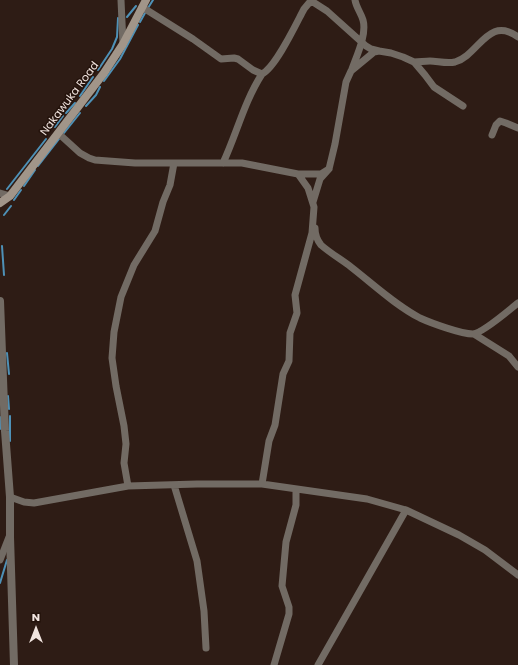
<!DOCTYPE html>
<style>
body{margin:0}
#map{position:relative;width:518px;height:665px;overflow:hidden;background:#2e1c15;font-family:Poppins,sans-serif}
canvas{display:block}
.north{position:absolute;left:16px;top:609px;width:40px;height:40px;-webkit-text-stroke:3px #24130c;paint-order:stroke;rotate:0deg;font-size:11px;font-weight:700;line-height:16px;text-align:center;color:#f1e4df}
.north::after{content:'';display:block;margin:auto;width:14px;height:18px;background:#f1e4df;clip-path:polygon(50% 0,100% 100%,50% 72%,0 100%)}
</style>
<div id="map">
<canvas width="518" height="665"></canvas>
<div class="north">N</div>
</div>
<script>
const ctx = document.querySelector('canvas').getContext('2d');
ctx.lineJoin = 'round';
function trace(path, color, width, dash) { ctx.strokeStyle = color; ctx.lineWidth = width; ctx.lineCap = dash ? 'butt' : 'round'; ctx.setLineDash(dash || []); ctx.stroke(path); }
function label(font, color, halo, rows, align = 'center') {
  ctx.font = font + ' Poppins,sans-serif'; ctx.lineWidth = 3; ctx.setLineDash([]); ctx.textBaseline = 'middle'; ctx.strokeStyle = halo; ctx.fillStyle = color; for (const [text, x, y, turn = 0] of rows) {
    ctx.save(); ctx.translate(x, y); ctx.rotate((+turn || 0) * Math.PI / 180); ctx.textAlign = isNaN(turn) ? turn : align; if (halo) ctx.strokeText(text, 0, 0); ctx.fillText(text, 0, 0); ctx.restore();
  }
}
const stream = new Path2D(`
 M148 8 153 0
 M127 17 136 6
 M140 22 145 13
 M98 70 112 49 117 37 118 18
 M104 81 120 59 138 25
 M80 96 93 77
 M86 106 96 95 100 87
 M66 113 75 103
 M55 127 63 116
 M64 133 80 113
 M38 166 59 139
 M24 186 35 170
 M7 189 46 139
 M14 200 21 190
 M4 215 11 206
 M2 246 4 275
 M7 353 9 374
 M8 396 9 409
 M10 416V441
 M0 417V429
 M0 583 7 560`);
const minor = new Path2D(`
 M121 0 123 44
 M142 7 193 39 221 59 234 58 238 59 253 70 262 74C276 67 296 24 304 9L309 3 313 2 327 11 366 46 371 49 379 51
 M414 62C419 62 425 61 430 61 437 61 447 64 455 62 479 55 488 15 518 37
 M352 69C357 55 367 34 363 20 361 13 356 7 355 0
 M58 133 80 153 89 158 95 160 135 163H242L298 174 308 188 314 207 312 233 295 295 297 313 290 333 289 361 283 374 275 425 269 441 262 484
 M492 135 496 125 500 121 506 123 518 128
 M223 163C237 133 244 102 262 74
 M298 174H321L329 169 335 144 346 82 351 71 374 52 379 51 391 53 403 57 414 62 425 75 434 87 463 106
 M0 193 10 196
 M313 202 320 179 329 169
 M315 228C315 235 317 240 321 245 330 253 342 260 351 267 373 284 395 305 420 318 431 323 461 334 473 334 483 333 509 310 518 303
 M474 334 509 356 518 367
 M174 485 197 561 204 611 206 648
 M128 486 124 463 126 444 124 426 116 386 112 358 114 332 121 297 134 265 155 231 163 202 170 185 174 163
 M10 497 24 502 34 503 128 486 197 484H262L367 499 406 510 459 535 485 550 518 575
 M0 560 9 537
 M274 665 289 614V607L282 586 286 542 296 505V489
 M318 665 406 510`);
const tertiary = new Path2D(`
 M0 301 5 431 10 497V537L14 665`);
const secondary = new Path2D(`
 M0 203 10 196 104 73 123 44 146 0`);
const streetNames = [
 ["Nakawuka Road",70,99,-53]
];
trace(stream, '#4e91b7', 2);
trace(minor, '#726b64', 7);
trace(tertiary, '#726b64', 8);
trace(secondary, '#a19589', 8);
label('11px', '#f1e4df', '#24130c', streetNames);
</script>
